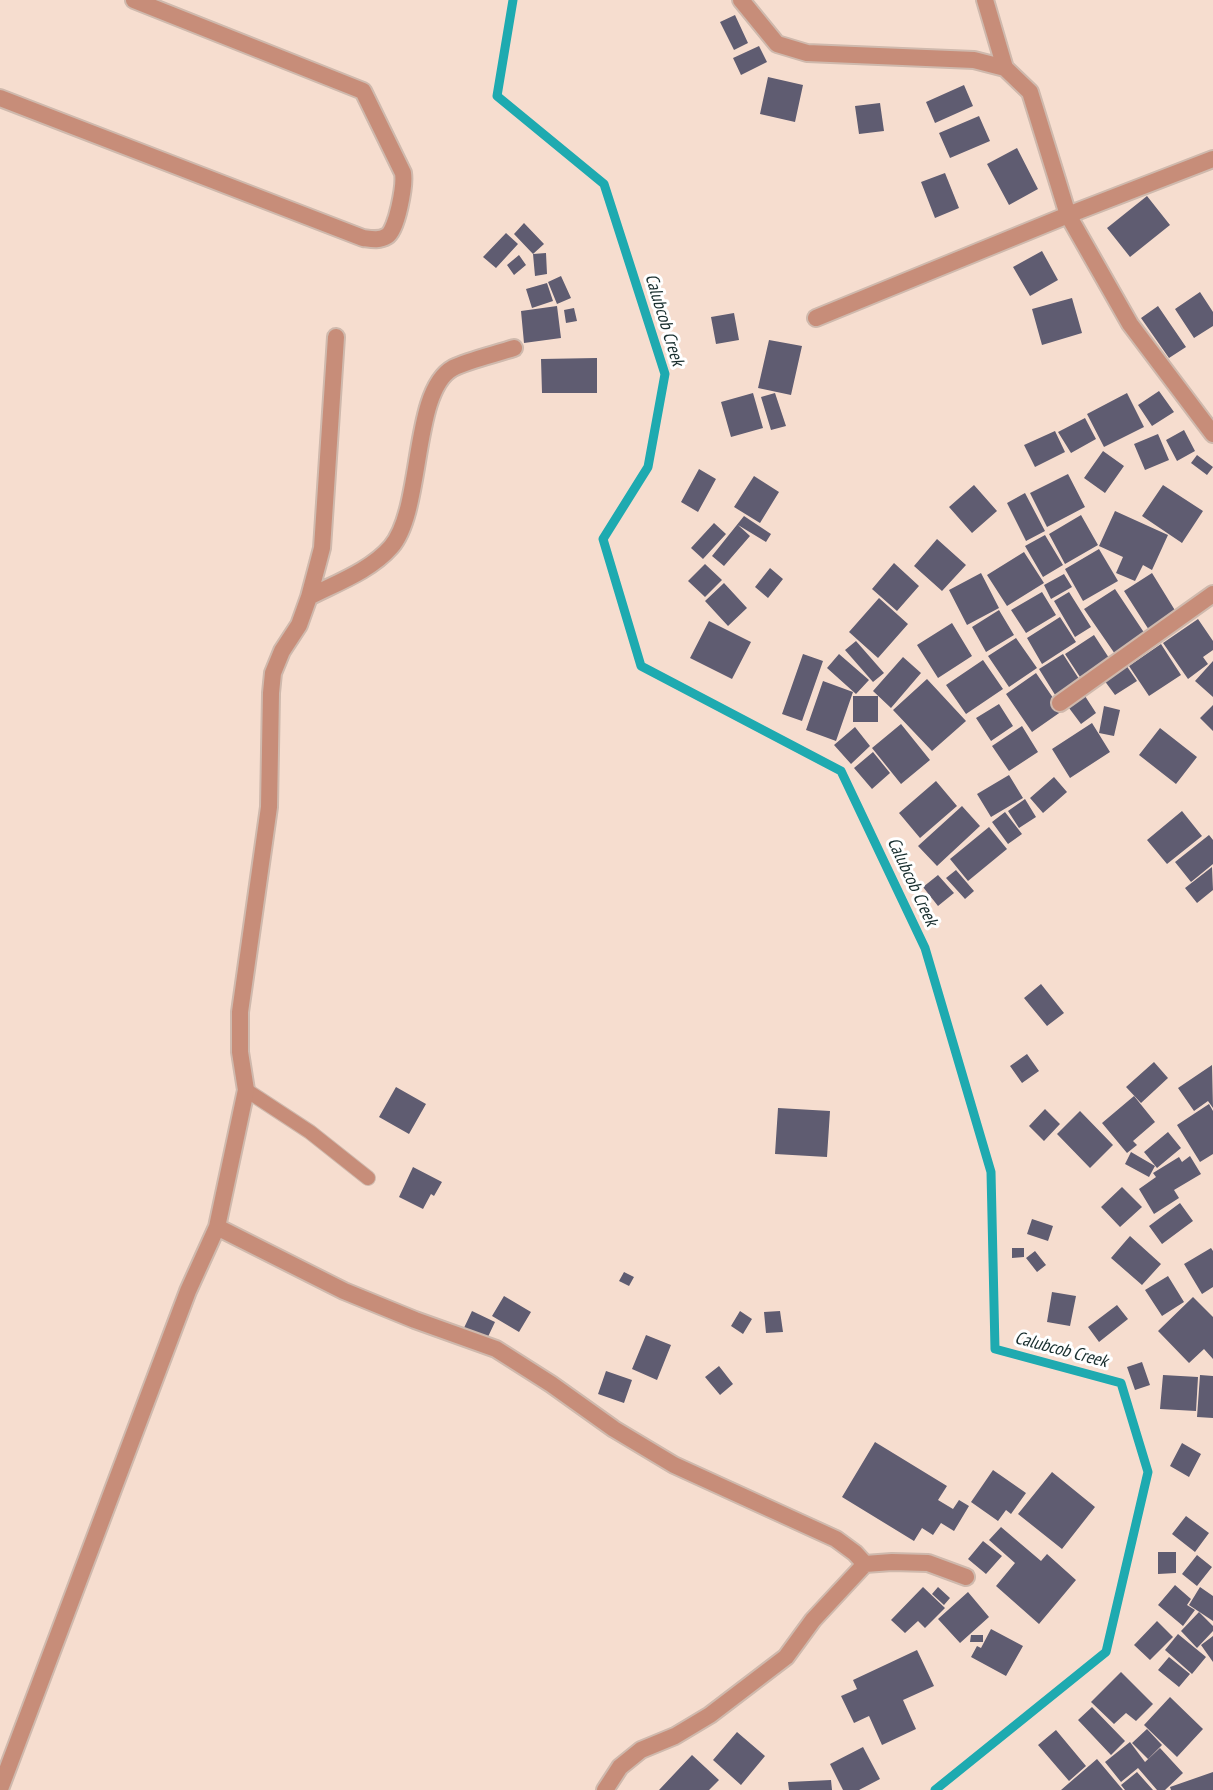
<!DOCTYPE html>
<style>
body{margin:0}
canvas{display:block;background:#f6ddcf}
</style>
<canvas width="1213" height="1790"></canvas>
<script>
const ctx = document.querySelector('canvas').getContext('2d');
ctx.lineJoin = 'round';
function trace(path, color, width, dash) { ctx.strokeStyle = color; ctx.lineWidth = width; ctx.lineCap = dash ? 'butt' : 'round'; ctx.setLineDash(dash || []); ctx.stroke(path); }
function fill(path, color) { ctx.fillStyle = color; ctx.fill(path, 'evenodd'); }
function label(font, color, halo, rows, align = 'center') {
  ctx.font = font + ' "PT Sans Narrow",sans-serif'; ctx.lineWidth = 6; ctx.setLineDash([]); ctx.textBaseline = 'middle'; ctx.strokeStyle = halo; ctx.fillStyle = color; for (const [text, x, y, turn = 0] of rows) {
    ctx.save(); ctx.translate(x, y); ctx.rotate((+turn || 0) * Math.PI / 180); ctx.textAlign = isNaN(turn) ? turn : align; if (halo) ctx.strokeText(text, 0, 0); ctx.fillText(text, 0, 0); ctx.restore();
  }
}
const stream = new Path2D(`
 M513 0 497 96 604 184 665 374 648 467 603 539 641 666 841 771 925 948 991 1172 995 1349 1121 1383 1148 1472 1106 1652 935 1790`);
const building = new Path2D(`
 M735 15 748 43 734 50 720 22Z
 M759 46 767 62 741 75 733 58Z
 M768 77 803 85 795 122 760 114Z
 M964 85 973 106 935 123 926 102Z
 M880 103 884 131 859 134 855 106Z
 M979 116 990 141 950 158 939 133Z
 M1017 148 1038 189 1009 205 987 164Z
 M945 173 959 208 935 218 921 182Z
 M1147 196 1170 225 1130 257 1107 228Z
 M524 223 544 244 533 254 514 234Z
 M506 233 518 244 496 268 483 257Z
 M1042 251 1058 280 1030 296 1013 267Z
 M546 253 547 274 535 276 533 254Z
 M519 255 526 265 514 275 507 265Z
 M561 276 571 298 557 304 548 282Z
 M547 283 553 301 532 308 526 289Z
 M1200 292 1213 312V326L1194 338 1175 309Z
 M1072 298 1082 333 1042 345 1032 309Z
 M557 306 561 338 524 343 521 311Z
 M1158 306 1186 347 1169 358 1141 318Z
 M574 308 577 321 566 323 564 310Z
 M734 313 739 340 716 344 711 317Z
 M769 340 802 346 791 395 758 388Z
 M597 358V393H542L541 359Z
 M1159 391 1174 412 1152 426 1138 405Z
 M753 393 763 428 731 437 721 402Z
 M775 393 786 426 771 430 761 397Z
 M1127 393 1144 427 1104 447 1087 414Z
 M1085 418 1096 439 1071 453 1058 432Z
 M1184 430 1195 451 1177 461 1166 440Z
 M1055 431 1065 452 1035 467 1024 445Z
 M1158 434 1169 460 1145 470 1134 444Z
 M1103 451 1124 466 1105 493 1084 478Z
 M1197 455 1213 467 1207 475 1191 463Z
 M699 469 716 479 698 512 681 502Z
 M1068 474 1085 507 1047 527 1030 493Z
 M754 476 779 492 760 523 734 507Z
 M974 485 997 511 972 533 949 507Z
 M1163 485 1203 511 1182 543 1142 516Z
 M1025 493 1045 531 1026 541 1007 503Z
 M1115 511 1168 535 1152 570 1143 565 1135 581 1116 573 1123 557 1099 546Z
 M1081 515 1098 545 1065 564 1049 534Z
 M744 516 771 534 766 542 738 525 750 536 724 566 712 556Z
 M714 523 726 534 703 559 691 548Z
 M1045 535 1063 565 1043 577 1025 546Z
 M937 539 966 565 942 591 914 566Z
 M1099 549 1118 581 1083 601 1065 569Z
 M1024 552 1044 583 1007 606 987 575Z
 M894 563 919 586 897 611 872 589Z
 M705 564 722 580 705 597 688 581Z
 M770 568 783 579 768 598 755 587Z
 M981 573 999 608 967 625 949 590Z
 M1152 573 1176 612 1149 630 1124 591Z
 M1064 574 1072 587 1051 599 1044 585Z
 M724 583 747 608 728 626 705 601Z
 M1115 589 1145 634 1115 654 1084 609Z
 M1042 592 1056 615 1026 633 1011 610Z
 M1069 592 1091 627 1075 637 1054 601Z
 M879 598 908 624 878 658 849 632Z
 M999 610 1014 635 986 652 972 627Z
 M1060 617 1076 642 1042 664 1027 638Z
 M1198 619 1213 641V650L1203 657 1208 664 1188 679 1163 643Z
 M709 621 751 642 732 679 690 658Z
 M952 623 972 656 938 678 917 645Z
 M1094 635 1109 658 1080 677 1065 654Z
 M1016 638 1037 668 1009 687 988 656Z
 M856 641 884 673 873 682 845 650Z
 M1161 644 1181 675 1149 696 1129 666Z
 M803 654 823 661 802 721 782 714Z
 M839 654 869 680 856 694 827 668Z
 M1063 654 1081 682 1057 698 1039 669Z
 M903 657 921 673 891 708 873 691Z
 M983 660 1003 689 966 714 946 685Z
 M1213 661V697L1195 681Z
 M1126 665 1137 681 1115 695 1104 680Z
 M1036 673 1062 711 1032 732 1006 694Z
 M927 679 966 721 932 751 893 710Z
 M823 681 853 692 836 741 806 730Z
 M853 696H878V722H853Z
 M1085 696 1096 713 1081 724 1069 708Z
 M999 704 1013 726 991 741 976 718Z
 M1213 705V731L1200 718Z
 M1104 706 1120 710 1114 736 1099 733Z
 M1092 723 1110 752 1070 778 1052 749Z
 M901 724 930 760 901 784 872 748Z
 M1022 726 1038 752 1009 771 992 746Z
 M855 727 870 746 851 764 834 745Z
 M1160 728 1197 757 1176 784 1139 755Z
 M873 752 890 773 872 789 854 768Z
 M1009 775 1023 798 991 817 977 794Z
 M1054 777 1067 792 1043 813 1030 798Z
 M936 781 957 806 920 838 899 813Z
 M1025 799 1036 817 1019 828 1008 811Z
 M962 806 980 826 937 866 918 846Z
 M1182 811 1202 836 1167 864 1147 840Z
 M1005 812 1022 834 1008 844 992 822Z
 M989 827 1007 849 968 881 950 859Z
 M1209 835 1213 840V864L1191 882 1175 862Z
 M1212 867 1213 890 1197 903 1185 888Z
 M956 870 974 891 965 899 946 878Z
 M938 875 954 893 938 906 923 887Z
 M1041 984 1064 1013 1047 1026 1024 998Z
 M1027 1054 1039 1071 1022 1083 1010 1066Z
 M1154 1062 1168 1078 1141 1103 1126 1087Z
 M1212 1065 1213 1108 1208 1101 1194 1111 1178 1088Z
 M396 1087 426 1104 409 1134 379 1117Z
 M1134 1096 1155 1122 1133 1141 1137 1145 1127 1153 1102 1123Z
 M1209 1104 1213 1111V1154L1200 1162 1177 1125Z
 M778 1108 830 1111 827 1157 775 1154Z
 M1045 1109 1060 1124 1044 1141 1029 1126Z
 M1080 1111 1113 1145 1090 1168 1057 1134Z
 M1168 1132 1181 1148 1157 1168 1144 1152Z
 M1131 1152 1155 1166 1149 1177 1125 1164Z
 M1190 1156 1201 1174 1174 1190 1179 1198 1154 1214 1139 1189 1156 1177 1153 1173 1179 1157 1182 1162Z
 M413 1167 442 1182 434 1196 431 1194 423 1209 399 1197Z
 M1122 1187 1142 1207 1120 1227 1101 1207Z
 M1180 1203 1193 1221 1162 1244 1149 1226Z
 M1032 1219 1053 1226 1048 1241 1027 1234Z
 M1130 1236 1161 1264 1142 1285 1111 1258Z
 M1012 1248H1024V1257L1012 1258Z
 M1211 1248 1213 1251V1287L1202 1294 1184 1264Z
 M1035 1251 1046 1265 1037 1272 1026 1258Z
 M624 1272 634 1277 629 1286 619 1281Z
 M1168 1276 1184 1302 1162 1316 1145 1290Z
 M1052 1292 1076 1296 1070 1326 1047 1322Z
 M504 1296 531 1312 519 1332 492 1316Z
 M1193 1297 1213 1317V1359L1204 1349 1189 1363 1158 1331Z
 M1117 1305 1128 1319 1099 1342 1088 1327Z
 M472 1311 495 1322 486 1341 463 1330Z
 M740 1311 752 1319 743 1334 731 1326Z
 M780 1311 783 1332 766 1333 764 1312Z
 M646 1335 671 1345 657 1380 632 1369Z
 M1142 1362 1150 1385 1135 1390 1127 1367Z
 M719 1366 733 1384 720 1395 705 1377Z
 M606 1371 632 1380 624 1403 598 1394Z
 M1163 1375 1198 1377 1196 1411 1160 1409Z
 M1200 1375 1213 1376V1418L1197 1417Z
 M875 1442 947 1486 938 1500 953 1509 959 1500 969 1506 954 1531 941 1523 933 1535 922 1528 914 1541 842 1497Z
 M1182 1443 1201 1454 1189 1477 1170 1466Z
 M993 1470 1026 1493 1011 1514 1006 1510 998 1521 971 1502Z
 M1052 1472 1095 1507 1062 1549 1018 1514Z
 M1186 1516 1209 1533 1195 1552 1172 1534Z
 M1001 1527 1041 1561 1047 1554 1076 1580 1039 1624 996 1586 1015 1563 989 1540Z
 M983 1541 1002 1556 986 1574 968 1559Z
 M1158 1552H1176V1573L1158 1574Z
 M1197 1555 1212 1567 1197 1586 1182 1574Z
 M1175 1585 1191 1599 1187 1605 1195 1610 1183 1626 1158 1605Z
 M923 1587 945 1608 925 1628 918 1621 905 1633 891 1620Z
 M938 1587 950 1598 944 1605 932 1594Z
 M1200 1587 1213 1596V1621L1189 1605Z
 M968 1592 989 1617 960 1643 938 1619Z
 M1199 1612 1213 1626V1631L1197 1648 1181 1631Z
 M1157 1621 1173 1637 1150 1660 1134 1645Z
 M991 1629 1023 1646 1006 1676 971 1657 977 1646 981 1648Z
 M1178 1634 1206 1657 1192 1674 1165 1650Z
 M971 1635H983V1642H970Z
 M1213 1636V1662L1201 1645Z
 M917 1650 934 1686 903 1700 916 1729 882 1745 869 1716 854 1723 841 1696 857 1689 853 1680Z
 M1169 1657 1190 1674 1179 1687 1158 1670Z
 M1121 1672 1153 1704 1136 1721 1126 1713 1114 1724 1091 1702Z
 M1170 1697 1203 1729 1177 1757 1144 1725Z
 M1092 1707 1125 1741 1111 1755 1078 1720Z
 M1147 1729 1162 1745 1148 1759 1132 1743Z
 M1056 1730 1086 1766 1069 1781 1038 1745Z
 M737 1732 765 1756 741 1785 713 1760Z
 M1130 1742 1145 1762 1160 1748 1183 1773 1165 1790H1157L1138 1768 1121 1782 1105 1762Z
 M863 1747 880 1779 859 1790H843L830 1764Z
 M692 1755 719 1780 709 1790H659Z
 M1097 1759 1123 1790H1061Z
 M1137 1772 1153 1790H1125L1121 1785Z
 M1213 1772V1790H1171L1170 1787Z
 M831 1780 832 1790H789L788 1782Z`);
const service = new Path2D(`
 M246 1090 310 1132 368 1178`);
const minor = new Path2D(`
 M741 0 777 44 807 53 974 60 1005 68 1030 92 1068 215 1130 324 1213 434
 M985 0 1005 68
 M0 98 363 238C371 239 379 241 387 236 397 230 405 185 403 173L363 91 134 0
 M816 318 1068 215 1213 159
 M309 597C336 583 370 571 391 547 424 509 411 391 453 368 469 360 496 354 514 348
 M1060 703 1213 594
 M217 1227 344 1291 415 1320 496 1349 551 1384 614 1429 674 1465 836 1539 855 1553 865 1564 813 1620 786 1657 710 1715 675 1736 641 1750 620 1767 605 1790
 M865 1564 892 1562 928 1563 966 1577
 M0 1789 188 1291 217 1227 246 1090 240 1052V1012L269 807 271 693 273 673 282 651 299 625 309 597 322 548 336 337`);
const waterNames = [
 ["Calubcob Creek",664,320,73],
 ["Calubcob Creek",912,882,65],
 ["Calubcob Creek",1061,1350,15]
];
trace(stream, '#1eaab0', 9);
fill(building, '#5f5c71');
trace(service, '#cfb9ad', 16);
trace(minor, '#cfb9ad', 20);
trace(service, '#c78d79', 14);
trace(minor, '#c78d79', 16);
label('italic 18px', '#182e2e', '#fff', waterNames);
</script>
